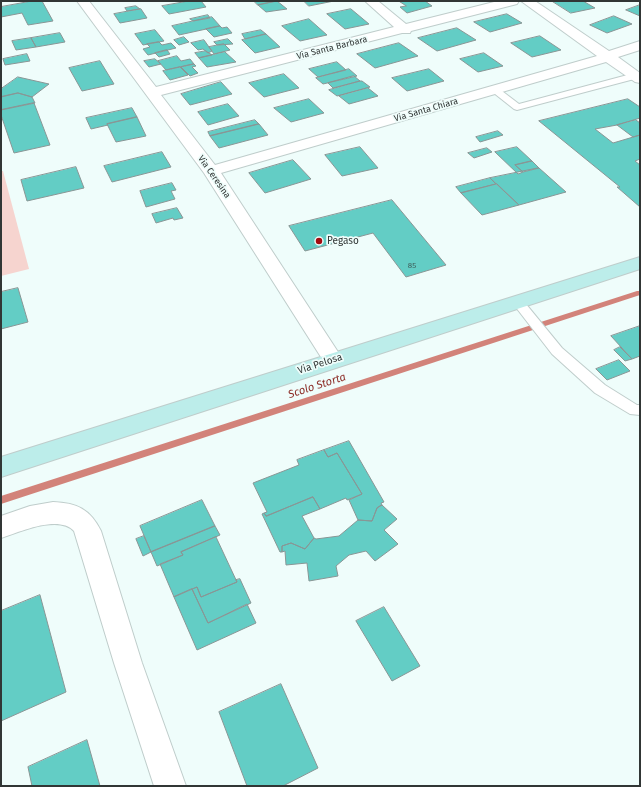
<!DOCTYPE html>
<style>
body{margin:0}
#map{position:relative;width:641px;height:787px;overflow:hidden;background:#effdfb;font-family:"Fira Sans",sans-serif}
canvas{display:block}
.frame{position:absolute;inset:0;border:2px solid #313635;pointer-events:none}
</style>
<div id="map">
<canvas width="641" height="787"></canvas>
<div class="frame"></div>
</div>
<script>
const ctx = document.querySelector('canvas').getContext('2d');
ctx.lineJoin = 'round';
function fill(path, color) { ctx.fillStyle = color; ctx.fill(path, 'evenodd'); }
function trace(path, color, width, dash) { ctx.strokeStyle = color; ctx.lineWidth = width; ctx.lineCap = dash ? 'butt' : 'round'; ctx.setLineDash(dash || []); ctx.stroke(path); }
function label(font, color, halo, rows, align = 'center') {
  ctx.font = font + ' "Fira Sans",sans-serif'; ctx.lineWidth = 3.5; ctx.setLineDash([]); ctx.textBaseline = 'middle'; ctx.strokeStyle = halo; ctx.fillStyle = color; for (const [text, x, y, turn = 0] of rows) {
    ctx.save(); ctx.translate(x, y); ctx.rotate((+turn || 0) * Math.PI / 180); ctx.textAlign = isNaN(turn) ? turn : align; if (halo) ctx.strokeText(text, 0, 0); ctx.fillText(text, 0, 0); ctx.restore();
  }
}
const green = new Path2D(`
 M1 171H3L29 269 1 276Z`);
const stream = new Path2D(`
 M637 291H640V295L1 504V496Z`);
const building = new Path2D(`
 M32 1H42L53 21 28 25 22 13 1 17V7Z
 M189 1H201L206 7 169 14 162 6Z
 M254 1H277L258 5Z
 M277 1 287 9 266 12 258 5Z
 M304 1H334L309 6Z
 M399 1H425L432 6 407 13 400 7 406 6Z
 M552 1H583L595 8 571 13Z
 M640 5V16L626 10Z
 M136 6 140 9 127 11 125 8Z
 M141 9 147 18 120 23 114 14Z
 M351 9 369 24 345 29 327 14Z
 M507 14 522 23 490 32 474 22Z
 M208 15 210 18 193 21 190 19Z
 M614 16 632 24 607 33 590 25Z
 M212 17 220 26 179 35 172 26Z
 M309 19 327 35 300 41 282 26Z
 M220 26 222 28 227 27 232 33 214 37 206 29Z
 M457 28 476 40 437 51 418 38Z
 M155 30 164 41 143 45 135 34Z
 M261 30 266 34 245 39 242 34Z
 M60 33 65 42 36 47 31 38Z
 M266 34 280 47 255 53 242 40Z
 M540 36 561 50 532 57 511 43Z
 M184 37 189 42 179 45 174 40Z
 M31 38 36 47 16 50 12 41Z
 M228 39 233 44 217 45 214 42Z
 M204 40 209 47 212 51 208 53 203 49 198 50 191 43Z
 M159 42 162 45 171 43 176 48 148 55 143 49 150 47 147 44Z
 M399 43 418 56 375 68 357 54Z
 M224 44 230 50 214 54 209 47Z
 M167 50 170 54 159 57 155 53Z
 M206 51 212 55 199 58 195 53Z
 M225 52 236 62 207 67 199 58Z
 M484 53 503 66 478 72 460 59Z
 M27 54 30 61 5 65 3 59Z
 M177 56 181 61 190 59 194 64 166 70 158 61Z
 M155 59 161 64 149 67 144 61Z
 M100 61 114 84 82 91 69 68Z
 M337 62 346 70 318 77 309 69Z
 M194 64 196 66 192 67 198 73 190 76 181 67Z
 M180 67 188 75 170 80 163 71Z
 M349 69 357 76 323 84 316 78Z
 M429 69 444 81 407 91 392 78Z
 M284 74 299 88 264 97 249 83Z
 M354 76 360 81 333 88 328 83Z
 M18 77 49 84 32 97 18 93 1 97V89Z
 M360 81H362L370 87 337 96 329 90Z
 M221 82 232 94 190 105 181 94Z
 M368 88 378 96 349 104 339 96Z
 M18 93 32 97 35 103 1 110V97Z
 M309 99 324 113 291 122 274 108Z
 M628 99 640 107V118L617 125 595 129 613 143 640 135V159L635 161 640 165V207L617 187H620L539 121Z
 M34 103 50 145 14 153 1 115V110Z
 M228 104 239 116 208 125 198 112Z
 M132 108 137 117 107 124 108 125 91 129 86 118Z
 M137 117 146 136 116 142 107 124Z
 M255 120 259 124 210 136 208 132Z
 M636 120 640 123V135L633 137 617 125Z
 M259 124 268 135 219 148 210 136Z
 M498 131 503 135 480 142 476 137Z
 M360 147 378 168 342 176 325 155Z
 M517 147 532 161 515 165 523 172 518 174 495 152Z
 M487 148 492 152 474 158 468 153Z
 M162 152 171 167 112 182 104 166Z
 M293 160 311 179 265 193 249 173Z
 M532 161 539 168 523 172 515 165Z
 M76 167 84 188 27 201 21 180Z
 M539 168 566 192 519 205 490 178Z
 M490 178 496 184 461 193 456 187Z
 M172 183 176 190 171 191 175 199 146 207 140 191Z
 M497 184 519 205 482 215 461 193Z
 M392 200 446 265 406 277 373 233 305 251 289 226Z
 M177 208 183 218 174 220 173 218 156 223 152 214Z
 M18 288 28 322 1 329V292Z
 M640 326V356L632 359 611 336Z
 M620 347 632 359 625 361 614 350Z
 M619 360 630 371 607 380 596 369Z
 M349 441 384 502 381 503 382 505 377 508 372 521 358 520 349 500 362 494 337 453 328 457 324 450Z
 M324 450 328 457 337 453 362 494 347 500 346 498 320 509 313 497 266 516 264 513 267 512 253 483 299 465 297 460Z
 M313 497 320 509 302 516 314 538 305 549 291 543 282 546V552H280L262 514 264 513 266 516Z
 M202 500 215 526 151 552 140 526Z
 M382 505 397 519 384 530 398 544 375 561 366 551 349 555 336 566 338 576 309 581 307 563 286 565 285 551 282 552V546L291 543 305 549 314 538 316 539 339 536 358 520 372 521 377 508Z
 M215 526 220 535 181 552 183 555 157 566 151 552Z
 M144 536 151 552 143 556 136 539Z
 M216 537 237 582 201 597 197 587 174 597 160 564 183 555 181 552Z
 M240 579 251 603 208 623 192 589 197 587 201 597 237 582 236 580Z
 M192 589 208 623 247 604 256 623 197 650 174 597Z
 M40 595 66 692 1 721V611Z
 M384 607 420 666 392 681 356 621Z
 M281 684 318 768 283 786H247L219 712Z
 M87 740 100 786H32L28 767Z`);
const service = new Path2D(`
 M635 73 638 74 639 76 638 78 517 110 514 109 490 90 492 88H498L519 104Z
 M517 297 521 298 562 348 605 385 637 405H640V415L630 414 595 393 552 354 511 301 513 298Z`);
const minor = new Path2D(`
 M77 1H89L156 87 394 27 365 1H378L406 24 498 1H519L517 4 411 31 410 33H402L161 95 215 165 597 56 521 1H535L609 51 640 41V50L618 57 640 73V83L635 82 606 62 221 173 340 355 344 360 340 365 333 368 326 365 204 173Z
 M53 502C77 503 90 509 101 531L142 663 186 786H154L114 663 74 531C59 514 19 532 1 538V516L30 506Z`);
const secondary = new Path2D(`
 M640 257V269L1 477V457Z`);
const markers = [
 [319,241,4,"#a30b11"]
];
const numberNames = [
 ["85",412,266]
];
const farStreetnames = [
 ["Via Santa Barbara",332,48,-14],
 ["Via Santa Chiara",426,110,-16],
 ["Via Ceresina",214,177,55]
];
const poiNames = [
 ["Pegaso",327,241]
];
const streetNames = [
 ["Via Pelosa",320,364,-18]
];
const waterNames = [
 ["Scolo Storta",317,386,-18]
];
fill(green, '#f6d4cf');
fill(stream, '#d2837a');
fill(building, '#63cdc5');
trace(building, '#899695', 1);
trace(service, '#bfcdcb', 2);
trace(minor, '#bfcdcb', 2);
trace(secondary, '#bfcdcb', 2);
fill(service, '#fff');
fill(minor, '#fff');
fill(secondary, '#bcedea');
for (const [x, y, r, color] of markers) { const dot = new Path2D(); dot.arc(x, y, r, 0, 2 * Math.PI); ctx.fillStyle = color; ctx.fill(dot); trace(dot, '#effdfb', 1.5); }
label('8px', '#3e5c59', null, numberNames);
label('9px', '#313635', '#effdfb', farStreetnames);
label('10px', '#313635', '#effdfb', poiNames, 'left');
label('10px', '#313635', '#effdfb', streetNames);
label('italic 11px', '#8d2e28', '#effdfb', waterNames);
</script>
